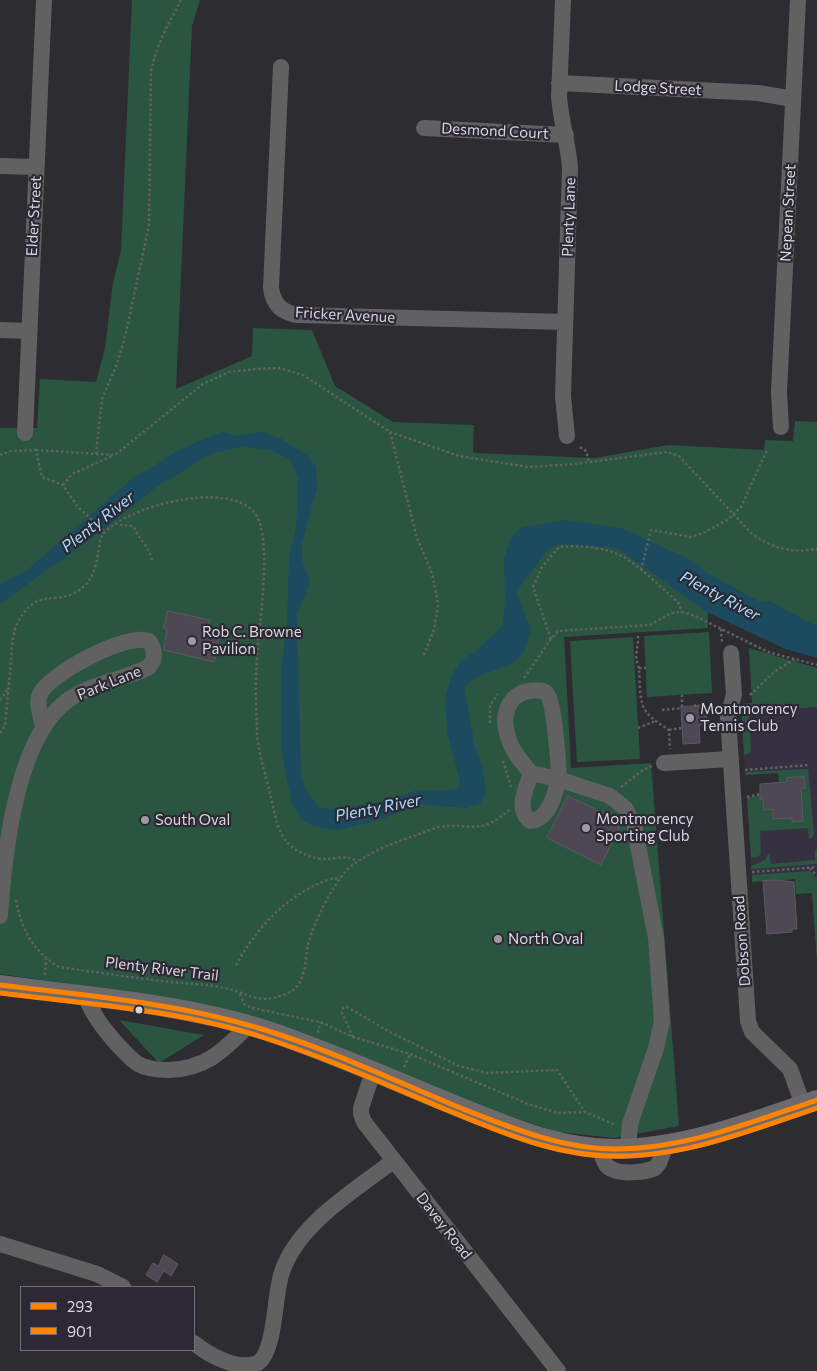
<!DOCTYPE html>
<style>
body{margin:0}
#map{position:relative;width:817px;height:1371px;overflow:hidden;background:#2d2c31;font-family:Commissioner,sans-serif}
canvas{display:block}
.legend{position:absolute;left:20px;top:1286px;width:175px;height:65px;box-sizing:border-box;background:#2c2934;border:1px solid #716f78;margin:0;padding:6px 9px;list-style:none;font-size:15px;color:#d9d7de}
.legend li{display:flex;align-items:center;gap:10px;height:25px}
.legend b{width:25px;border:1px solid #716f78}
</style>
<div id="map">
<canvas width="817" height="1371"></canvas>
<ul class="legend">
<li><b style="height:6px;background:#ff8200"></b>293</li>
<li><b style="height:6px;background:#ff8200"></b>901</li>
</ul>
</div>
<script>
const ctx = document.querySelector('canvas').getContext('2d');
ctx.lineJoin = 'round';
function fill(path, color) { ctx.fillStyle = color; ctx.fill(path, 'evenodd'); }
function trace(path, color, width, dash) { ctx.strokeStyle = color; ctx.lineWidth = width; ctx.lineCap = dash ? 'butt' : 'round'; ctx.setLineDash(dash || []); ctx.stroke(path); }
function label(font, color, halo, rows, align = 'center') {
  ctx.font = font + ' Commissioner,sans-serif'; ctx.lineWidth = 4.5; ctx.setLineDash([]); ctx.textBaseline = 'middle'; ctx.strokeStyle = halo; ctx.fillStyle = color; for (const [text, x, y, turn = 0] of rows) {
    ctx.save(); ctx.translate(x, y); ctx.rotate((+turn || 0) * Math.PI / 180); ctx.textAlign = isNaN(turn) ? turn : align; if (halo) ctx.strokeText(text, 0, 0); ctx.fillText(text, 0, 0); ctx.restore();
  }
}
const built = new Path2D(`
 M749 648 817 668V961L811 878 752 882 749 829 807 825 803 771 745 775 741 704 752 703Z`);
const green = new Path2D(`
 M132 0H200L192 26 176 389 252 356 253 328 312 330 335 386 393 422 474 425 473 453 595 458 668 445 764 450 765 440 793 441 795 421 817 422V640L707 592 708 628 564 637 571 768 651 763 679 1126 614 1138 558 1132 135 993 0 974V428H37L40 379 96 382 105 348 113 282 121 251Z
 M709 632 712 693 647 697 644 636Z
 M633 637 640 759 577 762 570 641Z
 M749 648 817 668V707L749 712 751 751 748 754 744 755 741 704 752 703Z
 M808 769 814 834 812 838 809 839 808 828 760 831 761 854 757 857 751 858 747 798 760 795 763 799 764 810 773 809V819L786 818 784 782 779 783 778 773 745 775V774L748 772Z
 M815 850H817V864L751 869V866L765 860 769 853 771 864 815 860Z
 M810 871 817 879V961L812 893 796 894 795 879 752 882V875Z
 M119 1020 204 1035 159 1063Z`);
const water = new Path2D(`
 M222 432 237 436 261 432 280 438 308 456 316 467 317 488 302 544V559L310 582 297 614 301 776 305 789 320 808 334 809 384 801 415 791 446 790 459 788 460 781 447 732 445 699 451 677 461 660 475 652 503 625 505 600 504 559 511 537 521 528 564 520 621 528 691 560 707 573 760 602 769 601 812 624H817V658L785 649 707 612 617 548 560 544 549 548 516 592 531 629 524 651 514 663 476 677 464 687 475 747 483 770 486 791 480 804 466 808 420 804 372 822 337 830 313 826 301 819 292 804 281 748 282 665 287 622 289 557 296 528 298 478 290 459 270 450 242 447 212 453 155 488 103 530 0 604V584L26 571 134 477 154 466 176 451Z`);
const building = new Path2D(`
 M168 611 210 620 208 628 221 631 214 662 164 650 167 629 164 628Z
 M698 706V713L706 712 707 724 699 725 700 743 683 744 681 707Z
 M804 777 805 788H801L803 821 792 822V818L773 819V809L764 810 763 799H760V784L787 782V778Z
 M568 796 608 815 605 818 620 826 601 865 547 838Z
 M775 880 794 882 797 929H792V932L767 934 763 881Z
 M164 1255 178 1264 171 1276 164 1271 157 1282 146 1275 153 1263 158 1266Z`);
const path = new Path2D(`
 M390 432 417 538 432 573 438 604 434 630 423 657
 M580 447 586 451 589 462
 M36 450 115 455 203 384 229 372 256 369 279 368 303 375 390 432 459 456 528 467 574 464 667 452 679 456 752 534C774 549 791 553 817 549
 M96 454 102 399 117 364 126 333 149 225 151 72C156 45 169 23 181 0
 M0 455 11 451 36 450 42 477 63 485 77 506 103 530 104 534
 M63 485 72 474 112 456
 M115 523C122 527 128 524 134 527 138 539 152 549 152 563
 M641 570 651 530 691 537 703 533 727 520 741 507 767 450
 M721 629 722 643
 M638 636C638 643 637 649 636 656 636 661 639 666 639 671 640 682 639 701 645 710 651 719 660 724 669 730L670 749
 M551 639 533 587 542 567 559 547C580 545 609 547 627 559 645 571 661 588 678 602L682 612
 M639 668H646
 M524 678 551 639 558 631 650 625 671 613 682 612 695 616 768 652 817 665
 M750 695 774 672 795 659
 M0 700 8 689
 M694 706 699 705 702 712
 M682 707V695
 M662 710 681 708
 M490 723V705L498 694
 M638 728 655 721
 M669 730 682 728
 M0 733 5 726C7 704 9 682 11 660 12 649 12 634 17 624 38 585 52 607 78 591 92 583 96 567 98 553 100 546 99 539 104 533 129 506 224 481 253 511 275 533 258 627 257 660 255 683 256 707 257 730 257 750 266 774 270 794 274 809 276 828 286 841 295 852 312 859 326 859 336 859 349 854 357 862
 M503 761 511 787
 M745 770 809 765
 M621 787 643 770 652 766
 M747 797 760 794
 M810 868 817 876
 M752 872 817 867
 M16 900C21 929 33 951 59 967 96 972 134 978 171 982 189 984 207 984 224 988 247 992 257 1005 283 995 289 993 295 990 298 985 307 972 305 955 309 941 314 922 333 885 346 871 368 849 410 838 438 827 471 822 480 837 510 809
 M236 965C255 931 282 900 318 884 325 881 332 877 340 879
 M45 975 46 959
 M240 994 244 1004 252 1008 320 1022 353 1037 410 1054 528 1104 557 1113 585 1112 616 1125
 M318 1033 320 1022
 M353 1037 342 1013 343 1008 347 1007 390 1032 459 1066 487 1073 557 1070 585 1112
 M404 1067 410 1054`);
const minor = new Path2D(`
 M563 0 559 97C561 121 568 144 570 167L563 396 567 436
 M281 67 271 288C273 304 282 313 298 315L565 322
 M559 83 758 93 793 99
 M424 128 566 135
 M0 166 36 167
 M0 330 29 331
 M781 427 779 392 798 0
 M25 433 44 0
 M731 653 734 694 728 717 748 1021 752 1032 790 1069 803 1105
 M664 763 730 759
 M531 773C523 763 513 753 509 740 499 712 510 687 543 691 545 692 547 694 548 696 554 704 560 770 558 780 555 796 548 820 530 821 515 808 526 790 531 773L558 779 610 796 625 808 634 825 656 938 662 1021 656 1048 630 1124 628 1149
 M0 916C4 855 16 738 68 700 92 683 123 680 149 667 156 659 155 649 149 641 128 632 50 673 40 694 35 704 42 717 43 728
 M85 995C92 1014 103 1028 116 1043 123 1050 130 1059 138 1064 147 1069 157 1070 168 1070 206 1069 223 1051 248 1026
 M373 1072 361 1108V1114L364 1122 558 1371
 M600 1149C602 1155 603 1162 608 1167 618 1175 643 1173 655 1168L659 1163 666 1145
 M0 1244 97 1274 123 1287
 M194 1343C210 1356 238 1371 258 1363 276 1350 274 1294 282 1272 298 1224 354 1191 393 1161`);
const major = new Path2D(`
 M0 985C88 997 179 1003 265 1030 331 1052 395 1081 459 1107 509 1127 560 1149 615 1149 684 1149 752 1122 817 1100`);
const bus1 = new Path2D(`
 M0 985C89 996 179 1003 265 1030 333 1051 397 1082 463 1109 512 1128 562 1149 615 1149 685 1149 752 1122 817 1100`);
const bus2 = new Path2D(`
 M0 993C88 1004 180 1010 265 1038 327 1058 387 1085 447 1110 500 1132 556 1156 615 1156 685 1157 752 1130 817 1108`);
const markers = [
 [192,641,5,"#9d9ba1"],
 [690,718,5,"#9d9ba1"],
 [145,820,5,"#9d9ba1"],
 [586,828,5,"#9d9ba1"],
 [498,939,5,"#9d9ba1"],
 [139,1010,4.5,"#d9d7de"]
];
const streetNames = [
 ["Lodge Street",658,88,3],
 ["Desmond Court",495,131,3],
 ["Nepean Street",788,213,-87],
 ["Elder Street",34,216,-87],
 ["Plenty Lane",569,217,-88],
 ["Fricker Avenue",345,315,3],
 ["Park Lane",109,683,-22],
 ["Dobson Road",742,941,-94],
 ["Plenty River Trail",162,969,7],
 ["Davey Road",444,1226,52]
];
const poiNames = [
 ["Rob C. Browne",202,632],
 ["Pavilion",202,649],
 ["Montmorency",700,709],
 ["Tennis Club",700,726],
 ["Montmorency",596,819],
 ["Sporting Club",596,836],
 ["South Oval",155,820],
 ["North Oval",508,939]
];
const waterNames = [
 ["Plenty River",98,522,-38],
 ["Plenty River",720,596,28],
 ["Plenty River",378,808,-11]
];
fill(built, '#363140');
fill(green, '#2a5641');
fill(water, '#1c4a5f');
fill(building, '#4d4854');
trace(building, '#5b5a5e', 1);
trace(path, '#616063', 2.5, [2.5, 2.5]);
trace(minor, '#626162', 16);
trace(major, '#6c6a6d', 20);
trace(bus1, '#ff8200', 5);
trace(bus2, '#ff8200', 5);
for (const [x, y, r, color] of markers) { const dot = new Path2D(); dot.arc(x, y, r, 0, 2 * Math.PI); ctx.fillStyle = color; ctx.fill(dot); trace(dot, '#2c2934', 2); }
label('15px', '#d9d7de', '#2c2934', streetNames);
label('15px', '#d9d7de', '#2c2934', poiNames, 'left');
label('italic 16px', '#a8ddfa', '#2c2934', waterNames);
</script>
